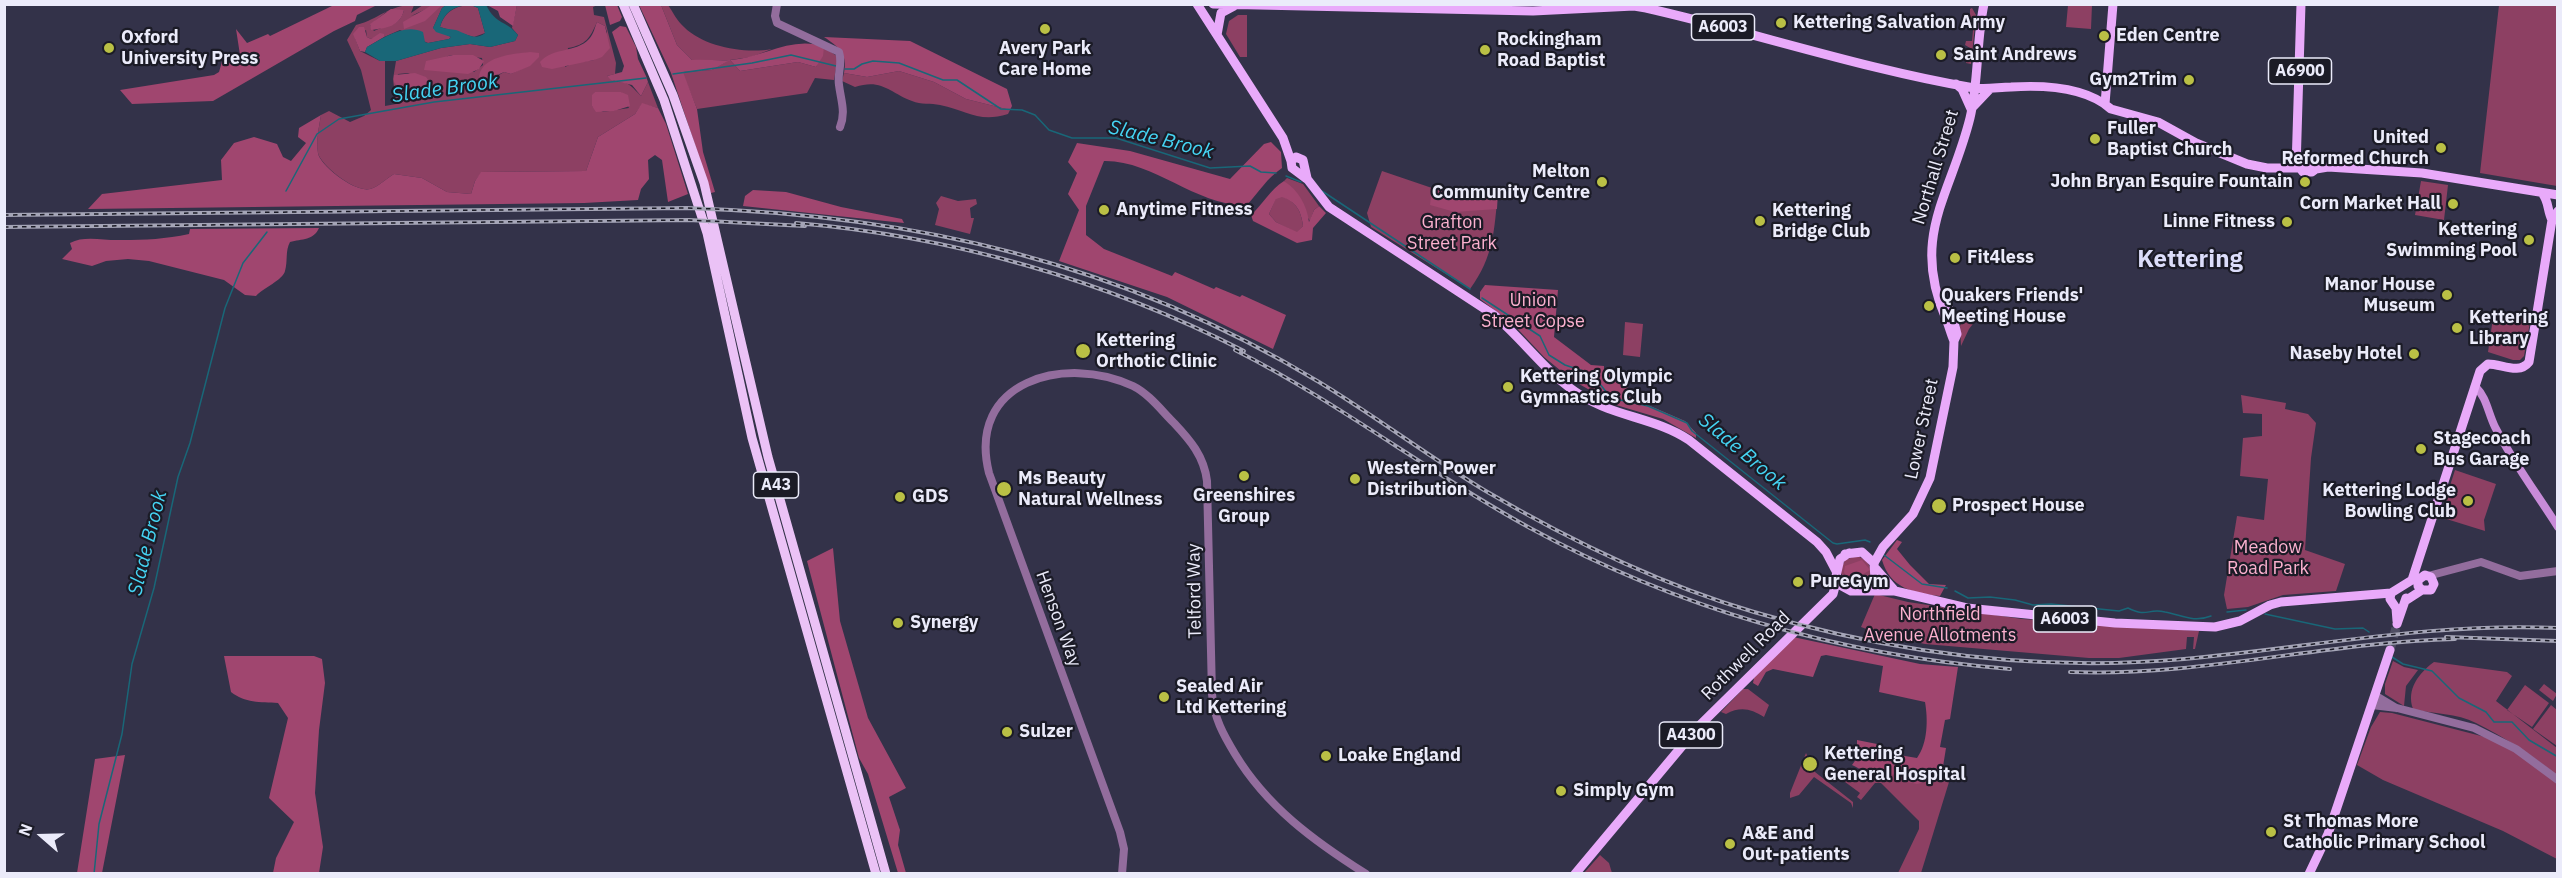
<!DOCTYPE html>
<style>
body{margin:0}
#map{position:relative;width:2562px;height:878px;overflow:hidden;background:#333249;font-family:"IBM Plex Sans",sans-serif}
canvas{display:block}
.frame{position:absolute;inset:0;border:6px solid #ebebfa;pointer-events:none}
.north{position:absolute;left:12px;top:806px;width:60px;height:60px;-webkit-text-stroke:4px #1b1b26;paint-order:stroke;rotate:290deg;font-size:16px;font-weight:700;line-height:24px;text-align:center;color:#ebebfa}
.north::after{content:'';display:block;margin:auto;width:21px;height:27px;background:#ebebfa;clip-path:polygon(50% 0,100% 100%,50% 72%,0 100%)}
</style>
<div id="map">
<canvas width="2562" height="878"></canvas>
<div class="frame"></div>
<div class="north">N</div>
</div>
<script>
const ctx = document.querySelector('canvas').getContext('2d');
ctx.lineJoin = 'round';
function fill(path, color) { ctx.fillStyle = color; ctx.fill(path, 'evenodd'); }
function trace(path, color, width, dash) { ctx.strokeStyle = color; ctx.lineWidth = width; ctx.lineCap = dash ? 'butt' : 'round'; ctx.setLineDash(dash || []); ctx.stroke(path); }
function label(font, color, halo, rows, align = 'center') {
  ctx.font = font + ' "IBM Plex Sans",sans-serif'; ctx.lineWidth = 4.5; ctx.setLineDash([]); ctx.textBaseline = 'middle'; ctx.strokeStyle = halo; ctx.fillStyle = color; for (const [text, x, y, turn = 0] of rows) {
    ctx.save(); ctx.translate(x, y); ctx.rotate((+turn || 0) * Math.PI / 180); ctx.textAlign = isNaN(turn) ? turn : align; if (halo) ctx.strokeText(text, 0, 0); ctx.fillText(text, 0, 0); ctx.restore();
  }
}
const green = new Path2D(`
 M600 4 593 7 594 15 604 17 616 63 615 74 607 76 616 82C629 81 632 87 641 96L648 82 658 108 642 104 635 114 598 137 586 171 482 172 475 181 471 194 447 192 422 178 394 174C387 178 378 187 370 189 356 193 321 166 318 153 316 140 319 127 321 115L329 111 350 122 364 116 371 110 361 70 347 40 356 25C380 19 388 5 414 5L411 13 423 5H435L411 16 441 6 440 5H446L442 8 433 28 451 37 449 39 428 43 400 30 384 37V34L371 39 367 37 366 30 355 38 360 51 380 61H385V106L396 104 393 79 396 61 441 48 470 44 490 47 515 41 518 35 512 28 517 5ZM404 10C399 28 388 24 374 31L370 25 386 12ZM597 22 605 26 607 32 594 60 573 63 565 67 568 48C586 45 590 38 597 22ZM518 54 532 63 511 74 504 72 494 78 507 57ZM453 55 482 58 483 65 474 72 432 69 448 56ZM408 73 431 84 428 87 399 90 395 83 398 74ZM595 92H621L629 108 603 112 592 106Z
 M471 5 478 8 485 33 474 37 440 27C445 11 455 6 471 5Z
 M661 5H668C673 12 677 21 684 27 704 47 745 54 772 49L751 57 730 60 740 71 798 62 816 67 824 47 838 57 834 80 815 78 807 93 697 109 682 72 712 70 729 60H692L677 45Z
 M2068 5H2092L2091 29 2066 27Z
 M2499 5H2557V186L2480 173Z
 M1972 8 1976 15 1971 64 1966 63 1970 48 1965 45 1966 41H1972L1973 30 1968 27 1970 23V9Z
 M1238 15H1247V57H1240L1226 34 1229 21Z
 M899 71 934 82 966 99 1010 110 1008 114C979 123 968 111 940 105 931 103 921 105 912 101 890 93 882 78 855 87L842 81 844 73 867 77Z
 M1382 171 1432 188 1463 194 1464 187 1498 192C1494 231 1494 256 1470 289L1371 227 1367 213Z
 M1287 178 1303 184 1319 206 1314 210 1310 221 1284 181Z
 M2421 181 2448 185 2444 220 2415 215Z
 M941 196 958 201 976 199 977 204 970 208 971 218H974L970 234 935 225 939 209 936 203Z
 M1282 196C1297 203 1301 211 1303 226L1297 233 1276 222 1269 214 1276 198Z
 M1983 311 1969 329 1961 346 1960 326 1962 321Z
 M2494 311 2531 317 2524 356 2520 360H2513L2488 352Z
 M1625 322 1643 324 1640 357 1623 355Z
 M2241 395 2286 403 2285 409 2308 414 2316 423 2311 458 2305 550 2345 564 2336 591 2283 595 2248 607 2227 609 2224 595 2237 516 2264 520 2268 479 2240 476 2243 438 2262 436V414L2243 413Z
 M2455 470 2496 484 2484 520 2485 531 2440 517Z
 M1855 556C1868 558 1874 568 1869 581L1858 588 1847 585 1840 571 1845 560Z
 M1875 594 1908 602 2022 619 2199 631 2195 649H2193L2194 637H2187L2186 649 2119 658H2089L1925 644 1880 634 1861 627Z
 M2393 661 2404 667 2418 670 2406 686 2404 706 2385 694V684Z
 M2434 662 2507 672 2512 676 2496 701 2557 748V776C2533 755 2504 737 2476 723 2457 713 2433 714 2413 709 2406 689 2419 673 2434 662Z
 M2544 684 2557 694 2553 701 2539 690Z
 M2525 685 2549 703 2532 727 2507 710Z
 M1743 689H1748L1769 705 1764 717C1751 709 1741 706 1726 714L1721 712Z
 M2551 705 2557 710V746L2533 729Z
 M2380 712 2392 713 2485 737 2517 752 2557 783V859L2503 831 2383 780 2357 765 2371 727Z
 M1806 753 1815 772 1853 802V808L1851 803 1814 777 1799 795 1790 798V793Z
 M1890 771 1949 782 1921 873H1898L1919 829V821L1881 783H1875L1861 800 1857 797 1860 793 1841 779 1846 772 1873 778Z
 M1600 855 1609 863 1612 873H1584Z`);
const forest = new Path2D(`
 M334 5H377L357 15 355 21 334 31 213 101 132 104 120 90 214 75 219 72 223 58 240 55 236 29 247 43 268 34 270 36Z
 M432 5 441 6 425 21 404 29 403 22Z
 M487 5H517L513 26 500 17 498 11Z
 M605 5H617L622 17 620 21 610 25Z
 M639 5H661L677 45 692 60C705 59 718 61 731 60 762 58 793 35 824 47L823 56 816 67 798 62 740 71 730 60 712 70 683 72 697 109 703 152 715 192 711 193 671 73Z
 M391 9 404 10C400 27 386 28 371 30L370 24Z
 M597 22 605 26 610 48 602 57 594 60 552 69 542 67 540 62C553 47 576 53 589 39 594 34 595 26 597 22Z
 M620 26 626 27 636 47 638 59 646 76 648 82 641 96 632 85 611 80 607 76 622 72 624 66 612 32Z
 M359 27H364L367 37 371 39 380 33 384 34V37L367 47 365 52 360 51 353 34Z
 M824 37 910 41 1007 89 1012 106 1010 110 966 99 934 82 899 71 867 77 844 73C848 54 839 47 824 37Z
 M530 52 539 53V57L530 66 511 74 504 72 487 80 479 79C479 56 513 54 530 52Z
 M453 55H473L484 61 479 69 468 74 424 70 426 61Z
 M415 73 426 77 431 84 428 86 399 91 394 82V75Z
 M595 92H621L628 95 630 106 614 111 596 112 592 106V95Z
 M642 103 658 108 666 124 688 194 668 202 662 160 655 155 648 160 649 179 641 189 638 200 584 203 88 209 102 194 222 180 221 160 234 143 254 137 277 144 283 157 291 161 306 143 298 137 299 128 321 115C319 127 316 140 318 153 320 166 356 193 370 189 378 187 387 178 394 174L422 178 447 192 471 194 475 181 481 172 586 171 598 137 635 114Z
 M1271 142 1281 152 1282 168C1266 179 1260 191 1247 205 1197 207 1154 160 1104 161L1086 206V235L1104 249 1172 276 1175 272 1214 289 1216 287 1240 297 1242 295 1286 315 1273 349 1167 297 1059 261 1079 210 1068 194 1077 173 1068 162 1077 143 1130 151 1230 179 1264 144Z
 M1284 181C1298 190 1307 205 1309 222L1314 210 1319 206 1326 213 1313 228 1312 240 1297 243 1253 221 1251 215C1263 204 1270 190 1284 181ZM1282 197C1296 202 1301 210 1303 226L1297 232 1276 222 1269 214 1276 199Z
 M1464 187 1498 192 1497 209 1455 212 1430 205 1432 188 1463 194Z
 M753 190 786 192 841 207 902 219 904 223 743 206 745 196Z
 M319 228C314 240 302 239 290 242 285 251 288 261 285 271 283 280 263 288 256 296L245 295 224 280 149 261 128 259 106 261 92 266 62 259 72 249 70 243C85 235 104 241 122 240 145 240 166 239 189 234L190 229Z
 M1485 285 1558 290 1554 337 1591 365 1604 366V372L1620 373V378L1628 380 1627 396 1685 421 1696 433V438L1663 419 1616 405 1572 380 1544 357 1513 324 1480 299V292Z
 M1897 540 1902 542 1897 549 1910 565 1929 584 1946 585 1940 596C1913 593 1890 588 1882 560Z
 M833 548 840 621 868 718 906 788 889 797 900 830 898 845 906 873H898L868 774 859 758 807 561Z
 M1862 560 1870 570 1857 578H1865L1864 583H1857L1854 580 1848 582 1844 572 1845 566Z
 M1793 637 1920 664 1958 667 1950 719 1945 720 1940 747 1946 748 1941 779 1917 784 1903 781 1901 775C1891 773 1885 777 1875 776 1867 774 1859 768 1852 765L1857 758V740L1877 744 1881 752 1917 758C1928 743 1928 719 1925 702L1879 692 1883 666 1826 655 1821 656 1813 677 1773 669 1766 672 1758 686 1753 683 1754 678Z
 M224 656H314L322 659 325 683 319 730 315 793 323 847 319 873H273L276 858 294 822 269 798 288 718 278 703C260 702 245 703 231 692Z
 M125 755 102 873H77L95 759Z`);
const water = new Path2D(`
 M446 5H468C454 6 444 12 440 27 446 29 451 29 456 30 467 34 475 41 485 33L478 8 471 5H486C497 26 505 19 518 35L515 41 490 47 470 44 441 48 396 61H380L365 52 367 47C383 38 405 23 423 32L425 42 428 43 449 39 451 37 436 32 433 28 442 8Z`);
const stream = new Path2D(`
 M845 69H854L862 64 873 61 899 63 943 80H957L1001 109 1022 110 1035 115 1049 130 1072 138H1116L1210 168 1250 166 1261 172 1276 173
 M673 74 752 63 791 55 836 66
 M1286 176 1301 182
 M286 191 317 134 339 119 434 102 646 78
 M1322 191 1470 289
 M1482 298 1540 336 1549 355 1565 365 1592 374 1611 398 1648 406 1687 423 1692 431 1833 543 1837 544 1865 540 1870 542
 M1884 555 1922 584 1947 588
 M1955 591 1968 598 1990 597 2015 600 2033 605 2051 604 2119 611 2128 608C2148 618 2147 608 2165 612 2182 615 2193 623 2211 616
 M2227 612 2246 610
 M2265 614 2335 629 2363 628 2369 632
 M2392 657 2403 664 2432 671 2459 698 2486 712 2494 722H2512L2529 740 2558 757
 M94 874 99 824 122 734 132 664 154 588 178 477 190 443 225 308 243 263 267 232`);
const primaryTunnel = new Path2D(`
 M2390 650 2397 624`);
const tertiary = new Path2D(`
 M777 4 775 16 777 23 839 52C843 64 837 73 839 85 841 101 846 112 840 127
 M2428 576 2481 562 2520 576 2558 571
 M2376 696 2396 708
 M2372 705 2397 708 2474 728 2516 749 2558 780
 M1122 874 1124 849 1120 832 989 473C966 381 1065 354 1133 386 1149 394 1161 410 1174 423 1190 440 1204 456 1207 481L1212 694C1214 718 1223 734 1235 754 1267 807 1314 841 1366 874`);
const secondary = new Path2D(`
 M2475 386C2487 398 2488 413 2495 427 2513 462 2537 494 2558 527`);
const primary = new Path2D(`
 M1197 4 1283 138 1291 161
 M1213 4 1533 11 1634 6 1646 8C1756 33 1863 69 1974 88 1987 90 1999 87 2011 87 2043 85 2086 87 2111 109L2158 122 2196 143 2247 164 2267 168H2300L2303 165H2313L2316 169
 M1217 35 1221 13 1234 6
 M1956 84 1962 89 1971 109
 M2105 104 2113 4
 M1971 109 1990 89
 M1296 157 1291 161 1292 168 1308 180 1329 207 1494 315C1525 341 1547 375 1582 396 1616 417 1656 418 1689 440L1817 542 1826 552 1836 571
 M1296 157 1303 160 1307 178
 M2296 168 2301 4
 M2300 168 2303 172H2312L2316 169 2328 167 2422 173 2558 195
 M2542 193C2549 201 2547 210 2552 220
 M1954 341C1951 334 1949 326 1946 319 1910 236 1951 195 1970 118 1979 80 1976 42 1984 4
 M1849 553 1840 559 1836 576 1840 585 1851 591H1895L1967 608 2115 623 2215 627 2240 621 2270 605 2281 602 2391 593 2412 580
 M1845 554 1862 552 1874 563 1875 580 1864 591
 M1874 563 1883 547 1913 514 1930 478 1953 367 1954 341 1957 334 1952 314 1940 295
 M1876 569 1895 591
 M2412 580 2480 371 2488 364C2502 364 2519 375 2529 362L2552 220 2558 211
 M2391 593 2390 599 2396 608 2397 621
 M2405 601 2422 590H2431L2434 584 2431 577 2425 575 2418 580V586L2422 590
 M2397 624 2406 598
 M1575 874 1698 727 1833 594 1837 579
 M2309 874 2328 834 2390 650`);
const trunk = new Path2D(`
 M623 4 664 100 707 233 752 438 876 874
 M633 4 673 95 704 183 768 457 886 874`);
const rail = new Path2D(`
 M4 215 687 208C915 215 1122 263 1319 382 1375 416 1428 456 1484 490 1569 540 1659 584 1754 612 1892 653 2039 672 2184 659 2309 648 2431 622 2558 628
 M796 223C951 236 1105 280 1244 351
 M4 227 689 220 805 226
 M1235 350C1338 402 1429 473 1530 528 1679 609 1841 655 2010 669
 M2446 637 2558 641
 M2070 672C2200 677 2326 642 2455 639`);
const markers = [
 [1781,23,6,"#bac045"],
 [1045,29,6,"#bac045"],
 [2104,36,6,"#bac045"],
 [109,48,6,"#bac045"],
 [1485,50,6,"#bac045"],
 [1941,55,6,"#bac045"],
 [2189,80,6,"#bac045"],
 [2095,139,6,"#bac045"],
 [2441,148,6,"#bac045"],
 [1602,182,6,"#bac045"],
 [2305,182,6,"#bac045"],
 [2453,204,6,"#bac045"],
 [1104,210,6,"#bac045"],
 [1760,221,6,"#bac045"],
 [2287,222,6,"#bac045"],
 [2529,240,6,"#bac045"],
 [1955,258,6,"#bac045"],
 [2447,295,6,"#bac045"],
 [1929,306,6,"#bac045"],
 [2457,328,6,"#bac045"],
 [1083,351,8,"#bac045"],
 [2414,354,6,"#bac045"],
 [1508,387,6,"#bac045"],
 [2421,449,6,"#bac045"],
 [1244,476,6,"#bac045"],
 [1355,479,6,"#bac045"],
 [1004,489,8,"#bac045"],
 [900,497,6,"#bac045"],
 [2468,501,6,"#bac045"],
 [1939,506,8,"#bac045"],
 [1798,582,6,"#bac045"],
 [898,623,6,"#bac045"],
 [1164,697,6,"#bac045"],
 [1007,732,6,"#bac045"],
 [1326,756,6,"#bac045"],
 [1810,764,8,"#bac045"],
 [1561,791,6,"#bac045"],
 [2271,832,6,"#bac045"],
 [1730,844,6,"#bac045"]
];
const shields = [
 [1723,27,63],
 [2300,71,63],
 [776,485,45],
 [2065,619,63],
 [1691,735,63]
];
const shieldNames = [
 ["A6003",1723,27],
 ["A6900",2300,71],
 ["A43",776,485],
 ["A6003",2065,619],
 ["A4300",1691,735]
];
const poiNames = [
 ["Kettering Salvation Army",1793,23],
 ["Eden Centre",2116,36],
 ["Oxford",121,38],
 ["University Press",121,59],
 ["Rockingham",1497,40],
 ["Road Baptist",1497,61],
 ["Avery Park",1045,49,"center"],
 ["Care Home",1045,70,"center"],
 ["Saint Andrews",1953,55],
 ["Gym2Trim",2177,80,"right"],
 ["Fuller",2107,129],
 ["Baptist Church",2107,150],
 ["United",2429,138,"right"],
 ["Reformed Church",2429,159,"right"],
 ["Melton",1590,172,"right"],
 ["Community Centre",1590,193,"right"],
 ["John Bryan Esquire Fountain",2293,182,"right"],
 ["Corn Market Hall",2441,204,"right"],
 ["Anytime Fitness",1116,210],
 ["Kettering",1772,211],
 ["Bridge Club",1772,232],
 ["Linne Fitness",2275,222,"right"],
 ["Kettering",2517,230,"right"],
 ["Swimming Pool",2517,251,"right"],
 ["Fit4less",1967,258],
 ["Manor House",2435,285,"right"],
 ["Museum",2435,306,"right"],
 ["Quakers Friends'",1941,296],
 ["Meeting House",1941,317],
 ["Kettering",2469,318],
 ["Library",2469,339],
 ["Kettering",1096,341],
 ["Orthotic Clinic",1096,362],
 ["Naseby Hotel",2402,354,"right"],
 ["Kettering Olympic",1520,377],
 ["Gymnastics Club",1520,398],
 ["Stagecoach",2433,439],
 ["Bus Garage",2433,460],
 ["Western Power",1367,469],
 ["Distribution",1367,490],
 ["Ms Beauty",1018,479],
 ["Natural Wellness",1018,500],
 ["Kettering Lodge",2456,491,"right"],
 ["Bowling Club",2456,512,"right"],
 ["Greenshires",1244,496,"center"],
 ["Group",1244,517,"center"],
 ["GDS",912,497],
 ["Prospect House",1952,506],
 ["PureGym",1810,582],
 ["Synergy",910,623],
 ["Sealed Air",1176,687],
 ["Ltd Kettering",1176,708],
 ["Sulzer",1019,732],
 ["Kettering",1824,754],
 ["General Hospital",1824,775],
 ["Loake England",1338,756],
 ["Simply Gym",1573,791],
 ["St Thomas More",2283,822],
 ["Catholic Primary School",2283,843],
 ["A&E and",1742,834],
 ["Out-patients",1742,855]
];
const streetNames = [
 ["Northall Street",1936,167,-73],
 ["Lower Street",1922,429,-78],
 ["Telford Way",1195,591,-91],
 ["Henson Way",1058,619,70],
 ["Rothwell Road",1746,656,-45]
];
const parkNames = [
 ["Grafton",1452,223],
 ["Street Park",1452,244],
 ["Union",1533,301],
 ["Street Copse",1533,322],
 ["Meadow",2268,548],
 ["Road Park",2268,569],
 ["Northfield",1940,615],
 ["Avenue Allotments",1940,636]
];
const waterNames = [
 ["Slade Brook",445,89,-8],
 ["Slade Brook",1161,140,14],
 ["Slade Brook",1742,452,40],
 ["Slade Brook",148,543,-76]
];
const districtNames = [
 ["Kettering",2190,260]
];
fill(green, '#8d4063');
fill(forest, '#a0466f');
fill(water, '#196778');
trace(stream, '#196778', 1.5);
trace(primaryTunnel, '#4f4e64', 9, [9, 4.5]);
trace(tertiary, '#936d9d', 8);
trace(secondary, '#c88bd8', 8);
trace(primary, '#e9aafa', 9);
trace(trunk, '#ebc2f6', 9);
trace(rail, '#a5a5b7', 4);
trace(rail, '#1b1b26', 1.5, [4.5]);
for (const [x, y, r, color] of markers) { const dot = new Path2D(); dot.arc(x, y, r, 0, 2 * Math.PI); ctx.fillStyle = color; ctx.fill(dot); trace(dot, '#1b1b26', 2); }
for (const [x, y, w] of shields) { const box = new Path2D(); box.roundRect(x - w / 2, y - 13, w, 26, 4.5); ctx.fillStyle = '#1b1b26'; ctx.fill(box); trace(box, '#ebebfa', 1.5); }
label('bold 16px', '#ebebfa', null, shieldNames);
label('bold 18px', '#ebebfa', '#1b1b26', poiNames, 'left');
label('18px', '#ebebfa', '#1b1b26', streetNames);
label('18px', '#fcb1cf', '#1b1b26', parkNames);
label('italic 20px', '#45d4f3', '#1b1b26', waterNames);
label('bold 24px', '#dcddfa', '#1b1b26', districtNames);
</script>
